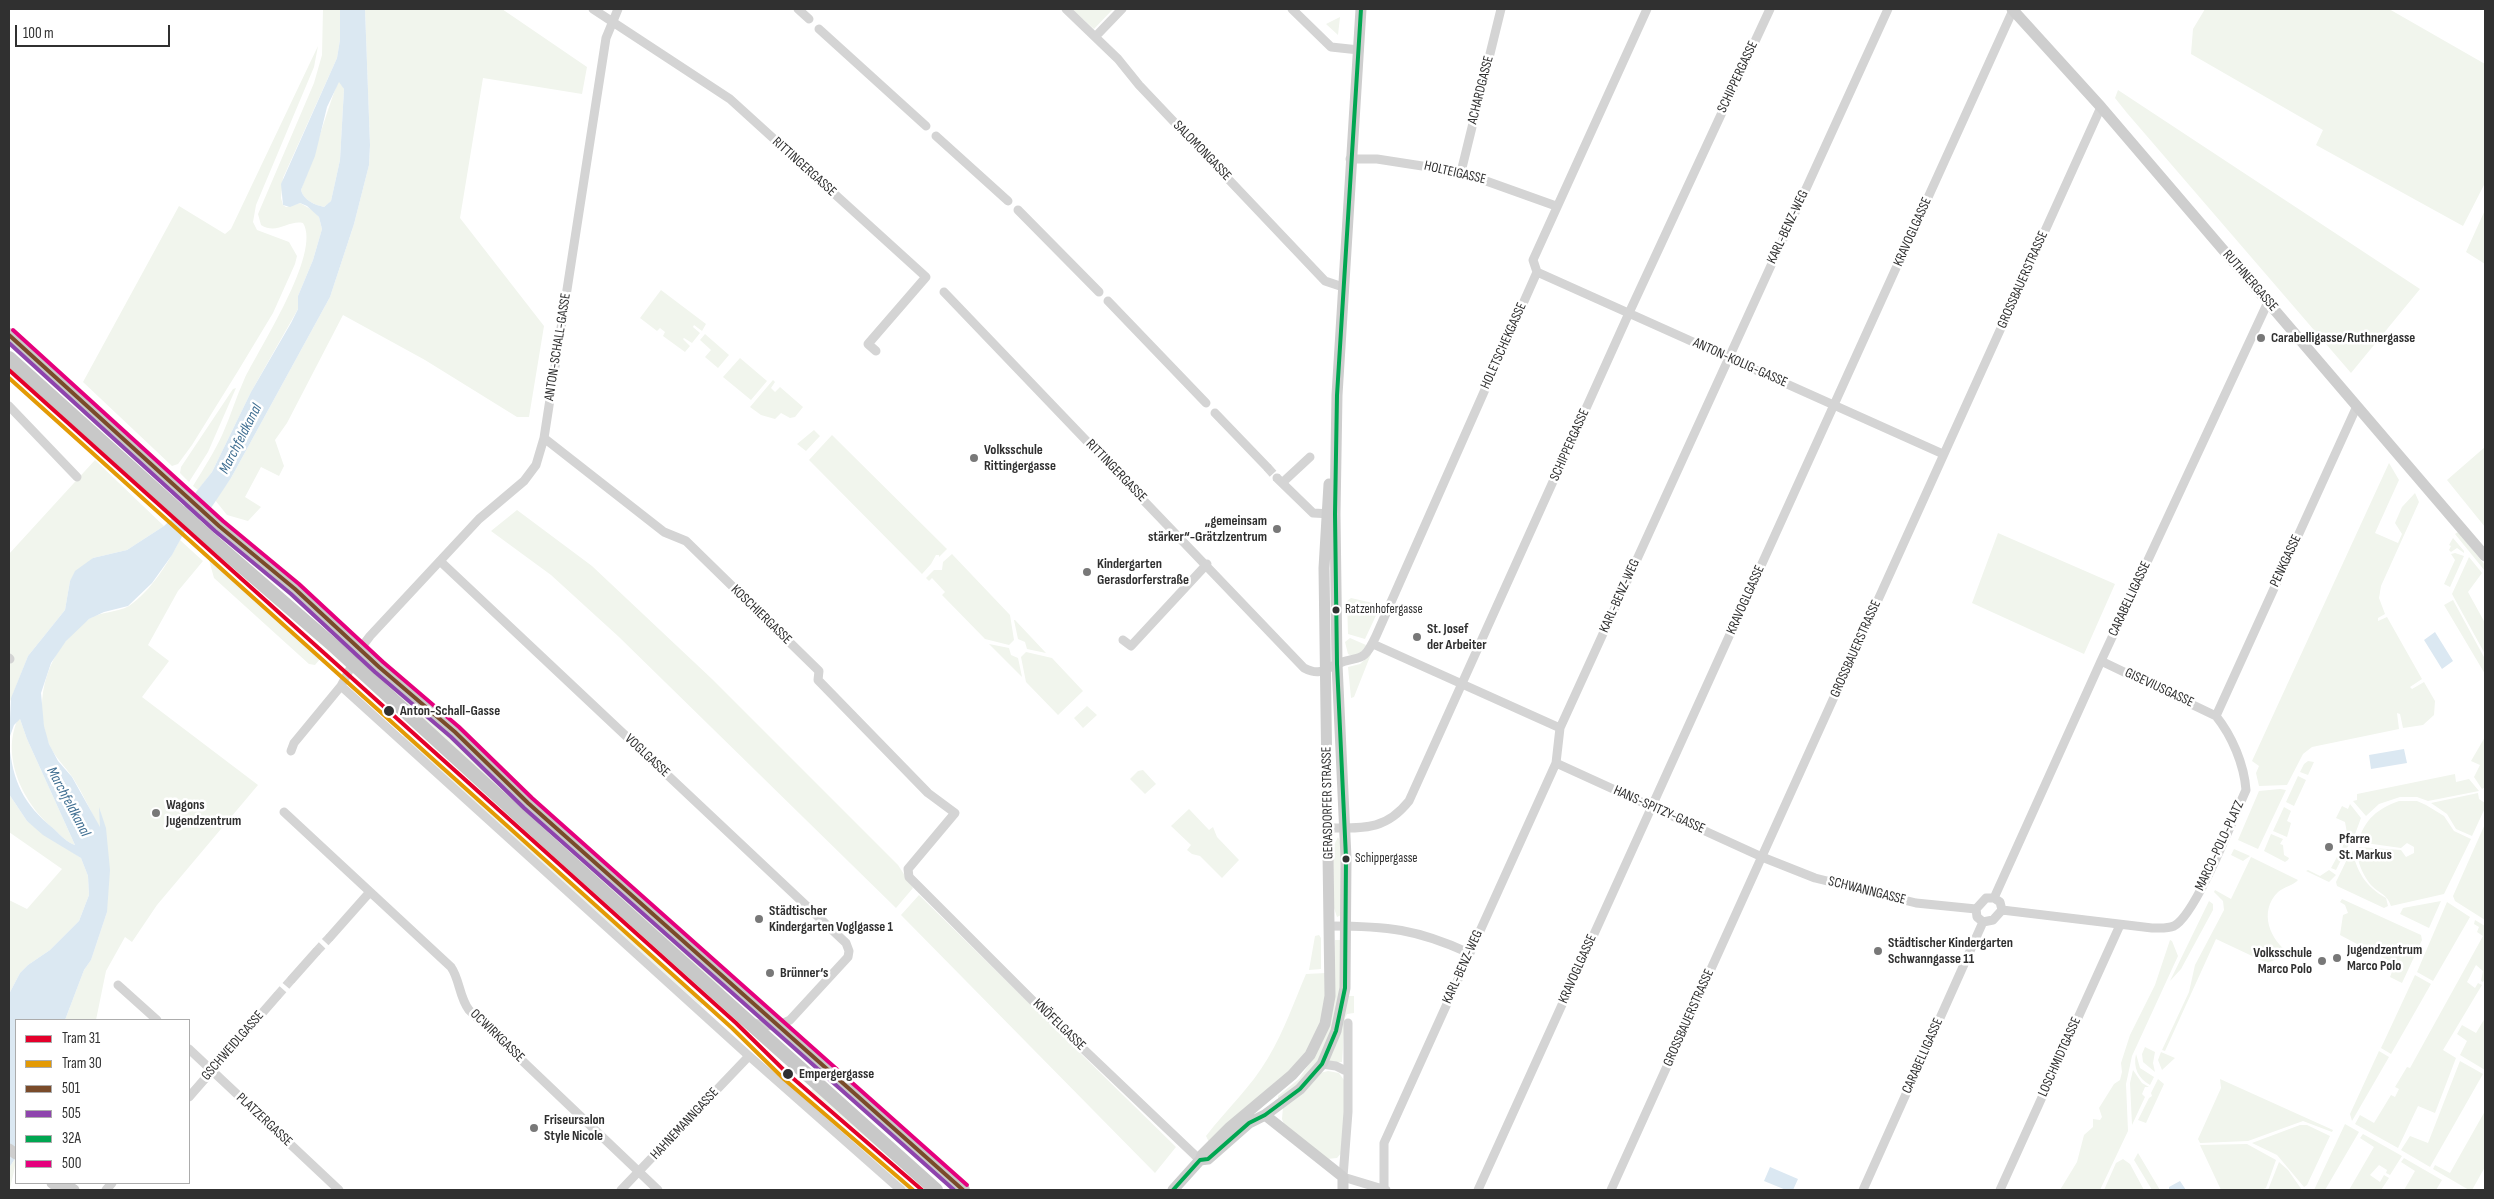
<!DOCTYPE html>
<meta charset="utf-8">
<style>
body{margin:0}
#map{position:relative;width:2494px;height:1199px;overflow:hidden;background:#fff;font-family:"Sofia Sans Condensed",sans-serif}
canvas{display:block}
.frame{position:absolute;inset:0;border:10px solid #303030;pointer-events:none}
.legend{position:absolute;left:15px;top:1019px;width:175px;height:165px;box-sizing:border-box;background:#fff;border:1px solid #acacac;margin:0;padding:6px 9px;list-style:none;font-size:15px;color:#303030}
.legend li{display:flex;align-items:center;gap:10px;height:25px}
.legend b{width:25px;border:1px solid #acacac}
.scale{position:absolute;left:15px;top:25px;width:155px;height:22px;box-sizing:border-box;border:2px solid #303030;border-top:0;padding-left:6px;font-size:15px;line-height:18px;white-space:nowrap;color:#303030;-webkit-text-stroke:4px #fff;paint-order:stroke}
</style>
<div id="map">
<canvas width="2494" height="1199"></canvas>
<div class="frame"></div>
<ul class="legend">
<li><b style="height:6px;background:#e4002b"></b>Tram 31</li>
<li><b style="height:6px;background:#e39a05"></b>Tram 30</li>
<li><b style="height:6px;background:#7a4b2a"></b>501</li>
<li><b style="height:6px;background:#8e44ad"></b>505</li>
<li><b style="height:6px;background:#00a651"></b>32A</li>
<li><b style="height:6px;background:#e5007d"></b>500</li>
</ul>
<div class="scale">100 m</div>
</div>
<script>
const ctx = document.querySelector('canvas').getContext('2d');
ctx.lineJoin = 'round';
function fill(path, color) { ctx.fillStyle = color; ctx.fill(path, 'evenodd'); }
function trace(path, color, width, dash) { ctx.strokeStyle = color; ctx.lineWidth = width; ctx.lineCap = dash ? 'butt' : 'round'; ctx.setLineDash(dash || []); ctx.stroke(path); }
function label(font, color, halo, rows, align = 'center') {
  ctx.font = font + ' "Sofia Sans Condensed",sans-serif'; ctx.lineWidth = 5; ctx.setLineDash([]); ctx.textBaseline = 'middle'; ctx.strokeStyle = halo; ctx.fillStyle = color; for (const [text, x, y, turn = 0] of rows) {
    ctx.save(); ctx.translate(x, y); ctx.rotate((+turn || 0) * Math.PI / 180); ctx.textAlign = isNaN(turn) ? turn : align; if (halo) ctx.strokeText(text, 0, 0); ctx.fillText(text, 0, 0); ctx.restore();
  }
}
const green = new Path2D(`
 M323 9H340V40L337 58 283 178 281 198 283 205 286 207 300 203 314 211 319 217 322 229 313 260 298 296V309L251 392 212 472 198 490 193 486C204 468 215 451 223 433 231 415 236 397 244 380 258 350 322 253 303 223 288 220 277 235 261 225L258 214 314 83 322 55Z
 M365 9H502L587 67 582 94 483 78 460 218 544 326 529 417H517L425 360 343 315 287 423 275 440 284 466 279 476 261 467 245 497 261 507 248 521 227 515 215 500 231 478 330 297 354 224 369 165 370 145Z
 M1072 9H1113L1094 29Z
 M2205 9H2389L2485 64V183L2463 226 2316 145 2323 130 2191 54 2193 29Z
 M1340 17 1338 35 1326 24Z
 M318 46 314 67 256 205 253 222 257 230 289 242 297 256 295 264 273 313 238 371 192 445 178 464 172 466 83 382 179 206 225 234 231 229Z
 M338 82H341L344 89 340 160 331 201 324 207C315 205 303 200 301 190 315 155 324 118 338 82Z
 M2118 90 2420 289 2351 373 2127 113 2115 98Z
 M2485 210V264L2466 252Z
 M661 290 706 324 702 331 694 325 693 327 700 333 692 343 684 338 683 339 690 346 685 352 663 336 665 332 660 328 657 331 640 318Z
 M705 334 729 355 718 368 705 357 711 350 700 340Z
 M740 358 767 381 751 400 723 377Z
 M773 380 775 382 771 388 775 392 780 387 803 407 795 417 790 418 781 413 775 419 761 415 750 407Z
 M236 388 208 452 189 482 180 473 181 467 233 389Z
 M814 430 820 436 806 451 797 444Z
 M832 435 947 549 939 557V555H936L931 564 922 574 809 460Z
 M2485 447V527L2447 480Z
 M95 460 164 526 127 550 93 558 70 581 65 610 28 656 9 704V554Z
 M2389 463 2399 480 2375 533 2398 543 2402 534 2395 523 2402 507 2415 493 2419 502 2381 586 2379 598 2385 614 2378 618V621L2387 617 2422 679 2410 687 2412 689 2424 682 2435 701 2434 715 2423 725 2403 728 2400 714 2397 713 2399 729 2312 747 2303 754 2287 785 2259 786 2256 773 2259 766 2252 761Z
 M517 510 592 566 712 679 898 865 913 888 896 908 619 637 551 575 491 531Z
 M2458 532 2485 565V571L2455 534Z
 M1998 533 2115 584 2084 654 1972 603Z
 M2453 538 2464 551V553L2457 548 2451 552 2449 550 2451 546 2449 545Z
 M180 540 203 561 178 591 148 645 169 661 142 697 258 785 157 905 132 942 125 937 106 971 96 1020H65L84 970 91 960 107 912 100 809V828C91 812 83 794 73 778 65 766 55 758 49 744 31 698 49 647 89 619 101 611 117 613 129 606 151 591 168 563 180 540Z
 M2455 553 2464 556 2450 587 2444 584 2455 560 2451 554Z
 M952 554 1010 615 1014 640 1009 645 985 639 942 595 945 592 932 578 929 581 926 578 934 570H942L943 562Z
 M2469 557 2482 573 2468 592 2485 623V654L2452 594Z
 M209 560 320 659 315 665 309 664 214 578Z
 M1351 598 1377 604 1380 607 1365 639 1348 634 1347 601Z
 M2453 600 2485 659V674L2444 605Z
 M1014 620H1015L1046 653 1027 649 1025 642 1018 639Z
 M1350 638 1366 645C1362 653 1356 658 1348 654L1345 642Z
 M989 644 1009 648 1011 655 1018 658 1022 677Z
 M1026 652 1052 658 1083 691 1058 715 1026 682 1021 657Z
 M1371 654 1354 697 1351 698 1348 667 1360 664Z
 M382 679 415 708 433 721 726 987 724 990 708 978 380 683Z
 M1087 706 1097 715 1083 728 1074 718Z
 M18 719H20L27 739 75 845C68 843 60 835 54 829 24 805 0 757 18 719Z
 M404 735 703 1003 701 1006 402 738Z
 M2485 737V787L2482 789 2474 777 2480 765 2471 761Z
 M2308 761 2314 762 2308 775 2300 772 2304 764Z
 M1143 770 1156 784 1145 794 1130 779 1138 771Z
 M2455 774 2456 782 2469 779 2479 791 2428 801 2417 797H2400L2379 804 2366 816 2353 801 2357 800V794Z
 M2298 776 2306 780 2294 806 2286 802Z
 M2280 789 2286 790 2258 849 2238 840 2259 791Z
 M2478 793 2479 799 2485 803V808L2472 836 2456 829 2447 814 2431 803Z
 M9 794 27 821 81 858 88 876 89 895 79 921 50 950 28 965 20 973 9 994V900L27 909 62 869 9 832Z
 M2399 801H2417L2426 805 2444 816 2454 831 2471 839 2444 894 2391 906C2387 894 2380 894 2372 886 2365 879 2353 856 2359 847L2401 850 2406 857 2414 853V847L2407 843 2401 848 2358 842C2365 819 2377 809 2399 801Z
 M2350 804 2361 818 2354 837 2347 833 2345 822 2336 818 2342 806 2348 809Z
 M2284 807 2291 811 2287 821 2291 823 2287 837 2273 831Z
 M1189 809 1209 830 1213 827 1217 837 1239 860 1222 878 1200 856 1192 854 1187 850 1191 845 1171 826Z
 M2485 824V920L2455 901 2453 896Z
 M2271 834 2283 839 2280 844 2283 845 2284 855 2289 858 2288 860 2285 862 2264 851Z
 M2345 836 2352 838 2336 870 2331 868 2343 846Z
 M1338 837 1340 841 1341 915 1337 917 1334 908 1333 847Z
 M2234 849 2250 856 2243 861 2231 855Z
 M2352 849C2357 872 2365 886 2386 898L2388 906 2384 908 2337 886 2336 882Z
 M2251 857 2298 880C2294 885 2284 887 2278 892 2258 912 2270 940 2290 954L2267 963 2216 939 2165 1051 2162 1050 2189 992 2195 965 2224 910 2223 901 2214 892 2215 890 2231 899Z
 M2308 870 2320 876 2329 870 2336 875 2329 882 2306 871Z
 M919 895 1176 1147 1155 1173 901 915Z
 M2342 899 2421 935 2422 940 2402 983 2390 977 2395 964 2340 935 2343 915 2348 913 2345 905 2340 902Z
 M2209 901 2213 904V910L2181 969 2170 981Z
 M2441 901 2429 928 2400 914 2403 908Z
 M2447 902 2470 917 2433 981 2417 972Z
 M2475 920 2485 926V979L2483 982 2481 981 2483 971 2476 965 2467 982 2475 988 2478 983 2482 985 2443 1050 2456 1058 2435 1113 2418 1106 2398 1148 2355 1124 2360 1115 2374 1123 2391 1095 2395 1097 2399 1089 2395 1087 2407 1067 2410 1068 2483 936 2477 932 2479 927 2474 924Z
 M1319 935 1321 938V969L1309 970 1315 936Z
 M1335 940H1343C1341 979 1340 1018 1324 1053 1315 1073 1294 1087 1278 1099V1096L1299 1079 1309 1064 1334 985Z
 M2170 940 2172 941 2178 956 2132 1056 2126 1084 2128 1131 2100 1190H2060L2077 1162 2084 1135 2093 1127V1119L2100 1120 2102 1117 2099 1108 2114 1084 2120 1080 2122 1072 2121 1063 2130 1035 2155 985Z
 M1326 973C1326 995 1326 1021 1315 1041 1292 1081 1244 1113 1209 1142L1206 1136C1227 1109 1251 1087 1268 1058 1284 1031 1294 1002 1306 974Z
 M2415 975 2431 984 2391 1054 2381 1048Z
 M1347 996H1354V1013L1347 1014 1345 1018 1342 1062 1330 1063 1329 1058Z
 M2485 1018V1070L2460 1055 2467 1041 2457 1034 2462 1025 2476 1033Z
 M2145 1047 2155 1052 2153 1063 2155 1072 2143 1062 2142 1054Z
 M2379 1051 2389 1057 2352 1121 2350 1114Z
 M2161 1052 2175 1058 2162 1070 2158 1060Z
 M2136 1054 2140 1068 2154 1077 2150 1085C2138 1078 2133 1068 2136 1054Z
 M764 1061 912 1190H906L782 1080Z
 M2460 1061 2483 1074 2430 1167 2401 1150 2410 1136 2428 1143Z
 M2133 1070 2142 1083 2149 1087H2145L2142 1094 2145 1097 2132 1125 2130 1083Z
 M1328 1071 1339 1073 1346 1083 1342 1152 1337 1158 1327 1159 1284 1124 1282 1119 1283 1107 1320 1073Z
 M2158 1079 2164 1084 2146 1123 2138 1120 2149 1098 2152 1096 2151 1093Z
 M2220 1079 2333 1130 2332 1132 2303 1121 2248 1141 2200 1143 2198 1139 2221 1088Z
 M814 1087 928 1190 811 1091Z
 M2485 1111V1167L2472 1190H2469L2433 1169 2435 1165 2450 1173Z
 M2345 1124 2359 1132 2325 1190H2314Z
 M2300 1125H2307L2330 1136 2307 1185 2304 1187 2277 1155 2252 1143Z
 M2363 1134 2402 1156 2390 1175 2386 1173 2387 1170 2379 1165 2370 1175 2380 1182 2384 1175 2389 1178 2381 1190H2349L2374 1147 2360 1138Z
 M2247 1144 2276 1160 2266 1188 2260 1190H2221L2200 1145Z
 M2138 1153 2160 1190H2152L2134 1160Z
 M16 1157C16 1163 11 1187 9 1190V1168Z
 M2404 1158 2442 1180 2436 1190H2404L2415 1171 2401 1162Z
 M2123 1159 2130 1164 2144 1190H2104L2116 1163Z
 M2279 1162 2288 1170 2302 1190H2268Z`);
const water = new Path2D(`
 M340 9H365L370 145 369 165 354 224 330 297 231 478 209 511 185 531 172 555 152 583 128 606 104 612 89 619 66 641 51 663 41 693 44 726 49 744 58 761 72 777 100 827 99 807 106 828 110 870 107 912 91 960 84 970 65 1020H16V1157L9 1168V994L20 973 28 965 50 950 79 921 89 895 88 876 81 858 43 835 27 821 9 794V743C13 782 23 804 54 829 60 835 68 843 75 845L27 739 20 719 14 725 9 739 11 698 28 656 65 610 70 581 75 571 93 558 127 550 164 526 184 507 212 472 251 392 291 323 298 309V296L313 260 322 229 319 217 307 206 300 203 290 207 283 205 281 184 337 58 340 40ZM339 82 344 89 340 160 331 201 324 207C315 205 303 200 301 190L315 156 327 107Z
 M2435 632 2453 661 2442 669 2424 640Z
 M2404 749 2407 763 2371 769 2369 755Z
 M1770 1167 1798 1179 1793 1190H1786L1764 1181Z
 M2180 1181 2186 1190H2169V1187Z`);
const streetTunnel = new Path2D(`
 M1267 467 1277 478
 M316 952 330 937
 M277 996 292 979`);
const street = new Path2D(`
 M593 9 730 99 926 277 868 344 876 351
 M798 9 809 19
 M1066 9 1118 59 1139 85 1325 281 1343 287
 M1292 9 1331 47 1359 50
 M819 29 926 126
 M1096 36 1122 9
 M936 136 1008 201
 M1350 159H1377L1461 172 1556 206
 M1461 172 1501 9
 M1018 210 1099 292
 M1537 272 1943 454
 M944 292 1304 668C1320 676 1323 670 1337 664 1360 654 1362 666 1376 636L1537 272 1533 260 1647 9
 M1108 301 1206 403
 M9 406 77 477
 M1215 413 1267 467
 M544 438 664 532 686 541 819 671 818 680 928 793 955 813 908 869 909 877 1035 1003 1200 1160
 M1277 478 1313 513 1332 514
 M1282 483 1310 457
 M441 562 846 943 849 951 848 957 790 1020C777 1027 768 1027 754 1023
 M1123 640 1131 646 1207 564
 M1373 644 1560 728
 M9 658 10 659
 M341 686 749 1056 901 1190
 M2216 716 2357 406
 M291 751 294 743 341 686 361 648 370 636 479 519 524 481 536 465 544 438 606 38 618 9
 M1556 763 1762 857 1815 878 1916 903 1976 909
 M284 812 451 967C460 980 459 997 469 1010L658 1190
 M1328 828C1363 828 1385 831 1409 801L1629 313 1770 9
 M1994 898 2101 661 2268 302
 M2002 910 2152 928C2159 928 2167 929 2174 926 2196 915 2234 816 2246 790 2244 764 2232 736 2216 716L2101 661
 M1983 922 1977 917 1976 909 1986 898H1994L2000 902 2002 910
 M1983 922 1993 920 2002 910
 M1330 926C1387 926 1417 929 1469 953
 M330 937 369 893
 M292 979 316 952
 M118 985 157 1020
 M1348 1023V1112L1343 1177 1386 1190
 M189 1049 339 1190
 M1322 1064 1336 1066 1348 1072
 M189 1097 277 996
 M106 1190 112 1183
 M621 1190 749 1056
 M1384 1190V1143L1556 763 1560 728 1888 9
 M1478 1190 2013 10
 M1611 1190 2101 107
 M1863 1190 1983 922
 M2000 1190 2120 925`);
const secondary = new Path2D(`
 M2012 9 2101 107 2485 556
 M1265 1115 1343 1177V1190
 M9 1149 16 1154
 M1200 1160 1202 1155 1230 1127 1292 1075 1310 1055 1325 1024 1330 996 1324 568 1329 484
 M52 1183 61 1190
 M63 1183 74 1190
 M1173 1190 1200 1160 1208 1159 1249 1123 1265 1115 1300 1089 1322 1064 1336 1031 1345 988 1346 858 1337 664 1335 514 1337 395 1361 9`);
const primary = new Path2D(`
 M9 335 219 526 295 589 379 667 455 732 528 803 963 1190
 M9 358 209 538 335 647 547 841 936 1190`);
const bus1 = new Path2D(`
 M9 335 219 526 295 589 379 667 455 732 528 803 963 1190`);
const bus2 = new Path2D(`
 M9 343 215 531 291 594 375 672 451 737 524 808 954 1190`);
const bus3 = new Path2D(`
 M1173 1190 1200 1160 1208 1159 1249 1123 1265 1115 1300 1089 1322 1064 1336 1031 1345 988 1346 858 1337 664 1335 514 1337 395 1361 9`);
const bus4 = new Path2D(`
 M13 330 223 521 299 584 383 662 459 727 532 798 967 1185`);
const tram1 = new Path2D(`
 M9 370 736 1023 788 1074 922 1190`);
const tram2 = new Path2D(`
 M9 378 732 1028 784 1079 913 1190`);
const markers = [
 [2261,338,5,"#787878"],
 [974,458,5,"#787878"],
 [1277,529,5,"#787878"],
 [1087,572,5,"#787878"],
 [1336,610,4.5,"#303030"],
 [1417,637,5,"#787878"],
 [389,711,6,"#303030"],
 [156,813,5,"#787878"],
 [2329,847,5,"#787878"],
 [1346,859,4.5,"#303030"],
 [759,919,5,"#787878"],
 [1878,951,5,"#787878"],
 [2337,958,5,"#787878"],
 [2322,961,5,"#787878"],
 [770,973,5,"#787878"],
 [788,1074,6,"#303030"],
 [534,1128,5,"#787878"]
];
const busNames = [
 ["Ratzenhofergasse",1345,610],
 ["Schippergasse",1355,859]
];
const streetNames = [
 ["SCHIPPERGASSE",1738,77,-65],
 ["ACHARDGASSE",1481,90,-76],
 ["SALOMONGASSE",1202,151,46],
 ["RITTINGERGASSE",804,167,42],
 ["HOLTEIGASSE",1455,173,13],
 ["KARL-BENZ-WEG",1788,227,-65],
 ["KRAVOGLGASSE",1913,232,-66],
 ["GROSSBAUERSTRASSE",2023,280,-66],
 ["RUTHNERGASSE",2250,281,49],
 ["HOLETSCHEKGASSE",1504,346,-66],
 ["ANTON-SCHALL-GASSE",558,347,-81],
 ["ANTON-KOLIG-GASSE",1740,363,24],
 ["SCHIPPERGASSE",1570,445,-66],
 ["RITTINGERGASSE",1116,471,46],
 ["PENKGASSE",2286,561,-65],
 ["KARL-BENZ-WEG",1620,596,-66],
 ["CARABELLIGASSE",2130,599,-65],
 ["KRAVOGLGASSE",1746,600,-66],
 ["KOSCHIERGASSE",761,615,44],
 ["GROSSBAUERSTRASSE",1856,649,-66],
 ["GISEVIUSGASSE",2159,688,25],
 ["VOGLGASSE",647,756,43],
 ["GERASDORFER STRASSE",1328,803,-91],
 ["HANS-SPITZY-GASSE",1659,810,24],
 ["MARCO-POLO-PLATZ",2220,846,-65],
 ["SCHWANNGASSE",1867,891,14],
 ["KARL-BENZ-WEG",1463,967,-66],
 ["KRAVOGLGASSE",1578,969,-66],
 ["GROSSBAUERSTRASSE",1689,1018,-66],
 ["KNÖFELGASSE",1059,1025,44],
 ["OCWIRKGASSE",497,1036,44],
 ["GSCHWEIDLGASSE",233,1046,-49],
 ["CARABELLIGASSE",1923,1056,-66],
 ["LOSCHMIDTGASSE",2060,1057,-66],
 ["PLATZERGASSE",264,1120,43],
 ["HAHNEMANNGASSE",685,1124,-47]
];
const poiNames = [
 ["Carabelligasse/Ruthnergasse",2271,338],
 ["Volksschule",984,450],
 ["Rittingergasse",984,466],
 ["„gemeinsam",1267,521,"right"],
 ["stärker“-Grätzlzentrum",1267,537,"right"],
 ["Kindergarten",1097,564],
 ["Gerasdorferstraße",1097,580],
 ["St. Josef",1427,629],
 ["der Arbeiter",1427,645],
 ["Wagons",166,805],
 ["Jugendzentrum",166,821],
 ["Pfarre",2339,839],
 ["St. Markus",2339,855],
 ["Städtischer",769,911],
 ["Kindergarten Voglgasse 1",769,927],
 ["Städtischer Kindergarten",1888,943],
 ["Schwanngasse 11",1888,959],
 ["Jugendzentrum",2347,950],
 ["Marco Polo",2347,966],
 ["Volksschule",2312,953,"right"],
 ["Marco Polo",2312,969,"right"],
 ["Brünner‘s",780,973],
 ["Friseursalon",544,1120],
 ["Style Nicole",544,1136]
];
const stopNames = [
 ["Anton-Schall-Gasse",400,711],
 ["Empergergasse",799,1074]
];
const waterNames = [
 ["Marchfeldkanal",241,439,-63],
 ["Marchfeldkanal",68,802,62]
];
fill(green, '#f1f5ed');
fill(water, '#dbe8f2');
trace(streetTunnel, '#d6d6d6', 9, [9, 4.5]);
trace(street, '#d4d4d4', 9);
trace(secondary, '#cecece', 11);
trace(primary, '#c8c8c8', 14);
trace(bus1, '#7a4b2a', 4);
trace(bus2, '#8e44ad', 4);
trace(bus3, '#00a651', 4);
trace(bus4, '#e5007d', 4);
trace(tram1, '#e4002b', 4);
trace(tram2, '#e39a05', 4);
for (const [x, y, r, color] of markers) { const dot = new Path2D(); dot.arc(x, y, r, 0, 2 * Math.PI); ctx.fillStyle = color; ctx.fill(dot); trace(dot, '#fff', 2); }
label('13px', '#303030', '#fff', busNames, 'left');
label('14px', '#303030', '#fff', streetNames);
label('bold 14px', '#303030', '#fff', poiNames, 'left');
label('bold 14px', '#303030', '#fff', stopNames, 'left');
label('italic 15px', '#3f6e91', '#fff', waterNames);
</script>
